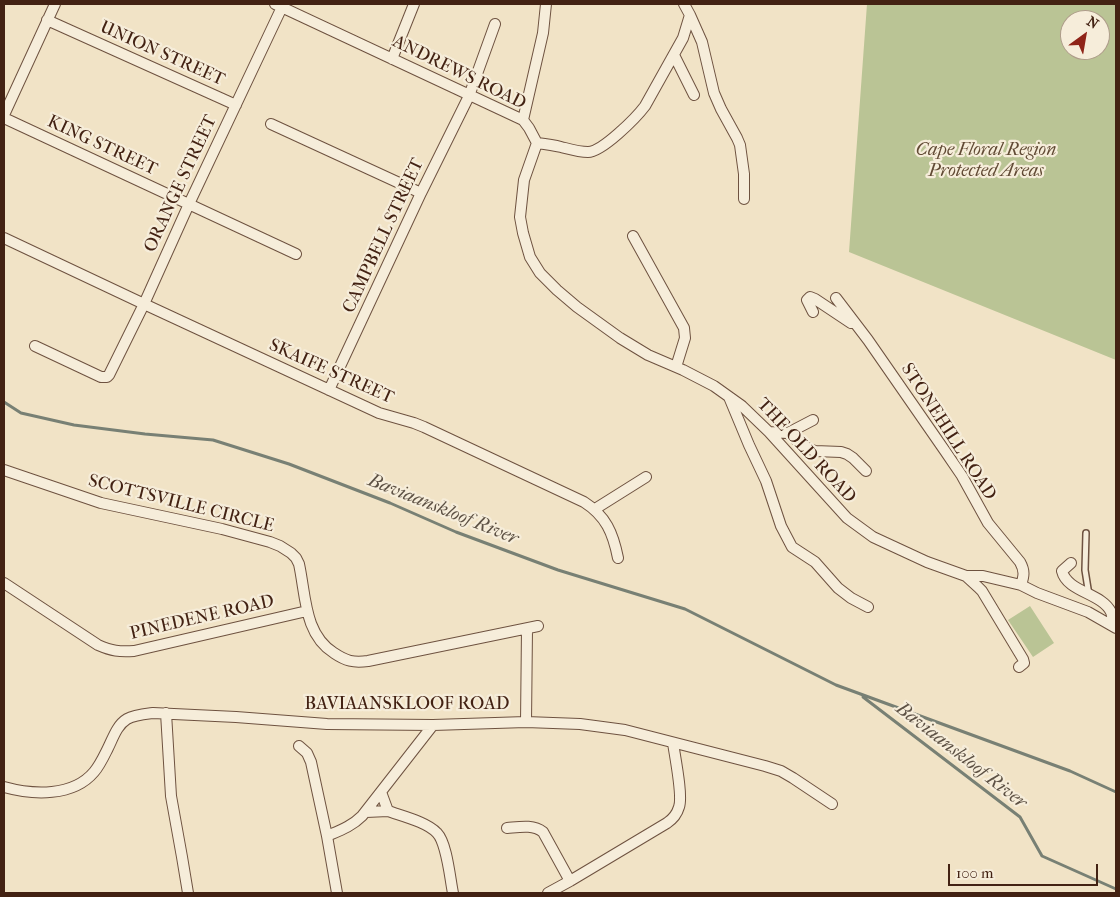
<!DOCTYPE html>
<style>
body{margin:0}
#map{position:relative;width:1120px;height:897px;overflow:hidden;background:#f1e3c6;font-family:"IM FELL French Canon",serif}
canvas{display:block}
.frame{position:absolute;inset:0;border:5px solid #432213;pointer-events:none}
.north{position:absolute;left:1060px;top:10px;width:50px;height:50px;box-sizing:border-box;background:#f6edda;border:1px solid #ae9c8a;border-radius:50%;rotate:32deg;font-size:14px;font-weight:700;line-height:20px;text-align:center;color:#432213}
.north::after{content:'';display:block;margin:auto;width:18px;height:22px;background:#8f2418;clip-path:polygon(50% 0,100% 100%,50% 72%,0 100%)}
.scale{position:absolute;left:948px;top:864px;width:150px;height:22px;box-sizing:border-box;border:2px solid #432213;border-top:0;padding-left:6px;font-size:15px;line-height:18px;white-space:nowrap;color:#432213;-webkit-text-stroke:4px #f6edda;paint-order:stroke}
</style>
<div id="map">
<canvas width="1120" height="897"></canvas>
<div class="frame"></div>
<div class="north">N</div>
<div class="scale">100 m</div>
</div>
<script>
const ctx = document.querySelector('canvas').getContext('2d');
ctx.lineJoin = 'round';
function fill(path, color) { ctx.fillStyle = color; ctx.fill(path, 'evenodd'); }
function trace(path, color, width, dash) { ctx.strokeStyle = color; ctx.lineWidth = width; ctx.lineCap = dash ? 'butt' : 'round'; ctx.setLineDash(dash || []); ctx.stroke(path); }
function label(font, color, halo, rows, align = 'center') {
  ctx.font = font + ' "IM FELL French Canon",serif'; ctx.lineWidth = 4.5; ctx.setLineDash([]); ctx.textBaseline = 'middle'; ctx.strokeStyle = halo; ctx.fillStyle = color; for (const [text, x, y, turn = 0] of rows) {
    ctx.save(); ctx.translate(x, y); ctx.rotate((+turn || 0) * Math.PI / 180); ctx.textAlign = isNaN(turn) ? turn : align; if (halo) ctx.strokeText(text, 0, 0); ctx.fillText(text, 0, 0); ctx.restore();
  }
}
const green = new Path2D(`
 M867 4H1116V360L849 252ZM1070 20H1100V50H1070Z
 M1030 606 1054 643 1033 657 1008 620Z`);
const stream = new Path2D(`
 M4 402 21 413 74 425 145 434 213 440 289 464 390 503 456 532 558 570 685 609 836 685 1070 771 1116 792
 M863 697 1020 817 1042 856 1116 889`);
const service = new Path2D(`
 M1086 533 1085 570 1089 595`);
const minor = new Path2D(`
 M275 4 523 120 529 128 537 143C545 144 553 145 561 147 569 149 579 152 588 152 602 152 636 118 645 106L683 38 690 15 684 4
 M690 15 702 42 714 93 721 109 737 138 740 145 744 174V199
 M47 20 236 105
 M674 55 694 95
 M392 59 414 4
 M4 115 55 4
 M4 118 296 254
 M523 120 543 33 546 4
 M271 124 421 193
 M537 143 524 180 520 217 523 233 530 257 540 273 557 290 577 307 620 338 648 355 683 370 714 386 742 406 769 432 847 518 873 537 927 562 966 576H983L1021 585 1037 593 1088 612 1116 628
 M633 236 684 328 685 338 676 367
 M4 238 144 304 379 413 414 423 424 427 584 502C606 516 613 533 618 558
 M836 298 868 340 945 451 962 476 988 523 1020 562C1025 571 1024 576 1021 585
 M813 312 807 300 810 297 815 299 851 323
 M35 346 101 377H107L109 375 144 304 189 204 282 7
 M329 390 421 193 469 96 495 24
 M729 397 749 445 766 481 781 526 792 547 815 562 838 588 851 598 868 607
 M769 432 788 433 805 447 815 451 841 452 847 454 853 458 866 471
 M788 433 813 420
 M4 470 101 503 222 529 270 542 280 546 291 553 296 558 299 564C306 596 304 634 334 653 346 661 353 663 368 661L538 626
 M595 509 646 477
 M1071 563 1062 571C1067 592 1102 593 1111 612 1113 616 1112 621 1112 625
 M966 576 978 587 982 591 1023 659 1024 663 1019 667
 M4 583 98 645C112 651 119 652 134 651L307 611
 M166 713 171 796 182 857 188 893
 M526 722 527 629
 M299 746 307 753 311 762 327 836 337 893
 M4 787C33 795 73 797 94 772 100 765 104 756 108 748 113 738 117 725 127 719 134 715 145 714 153 713L236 717 327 724 433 725 526 722 580 724 625 730 765 766 781 771 793 778 832 804
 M381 792 388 811C402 816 427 822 437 833 447 843 450 879 453 893
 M366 812 388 811
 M507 828C519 827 533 824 543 832L570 881
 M327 836C341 830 352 826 362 816L433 725
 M548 893 570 881 667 823C673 819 677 814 679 807 683 796 675 757 673 743`);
const streetNames = [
 ["UNION STREET",162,54,24],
 ["ANDREWS ROAD",459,73,26],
 ["KING STREET",102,146,25],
 ["ORANGE STREET",181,184,-65],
 ["CAMPBELL STREET",384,236,-65],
 ["SKAIFE STREET",331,372,24],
 ["STONEHILL ROAD",948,432,57],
 ["THE OLD ROAD",806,451,47],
 ["SCOTTSVILLE CIRCLE",181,504,14],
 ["PINEDENE ROAD",202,618,-13],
 ["BAVIAANSKLOOF ROAD",407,705]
];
const parkNames = [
 ["Cape Floral Region",986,151],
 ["Protected Areas",986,172]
];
const waterNames = [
 ["Baviaanskloof River",443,510,22],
 ["Baviaanskloof River",961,756,38]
];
fill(green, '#bac495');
trace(stream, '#788074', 3);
trace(service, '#6e5240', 8);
trace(minor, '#6e5240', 12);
trace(service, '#f6edda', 5);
trace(minor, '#f6edda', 10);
label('18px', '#432213', '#f6edda', streetNames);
label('italic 18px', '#614a34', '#f6edda', parkNames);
label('italic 19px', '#5d5144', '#f6edda', waterNames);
</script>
